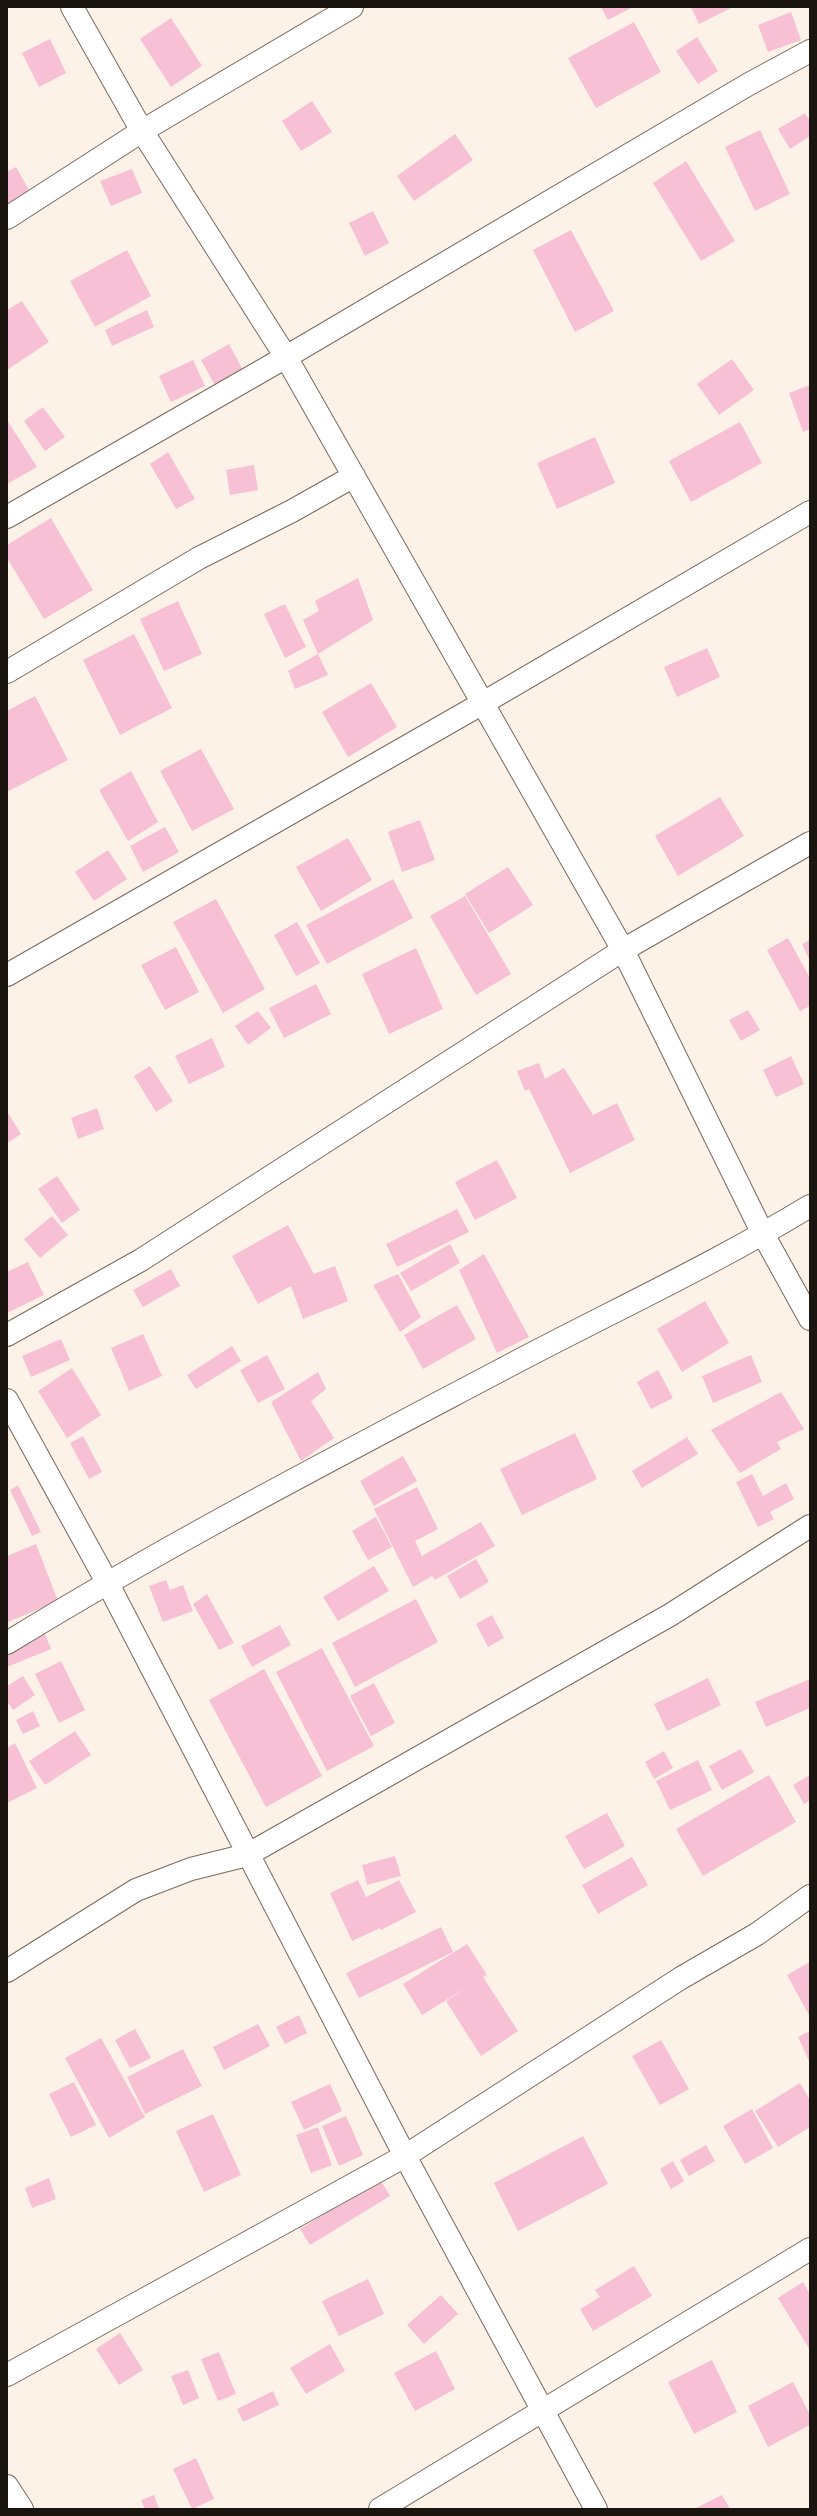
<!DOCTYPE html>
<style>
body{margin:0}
#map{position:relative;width:817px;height:2516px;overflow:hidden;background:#fdf2e8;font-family:Literata,serif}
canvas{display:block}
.frame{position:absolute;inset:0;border:8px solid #1b150f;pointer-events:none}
</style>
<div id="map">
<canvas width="817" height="2516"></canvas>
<div class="frame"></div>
</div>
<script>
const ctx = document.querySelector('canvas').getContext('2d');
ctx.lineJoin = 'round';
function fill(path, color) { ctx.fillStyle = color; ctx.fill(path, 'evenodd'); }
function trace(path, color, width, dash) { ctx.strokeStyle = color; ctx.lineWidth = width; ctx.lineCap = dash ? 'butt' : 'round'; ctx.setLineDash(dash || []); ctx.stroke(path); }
const building = new Path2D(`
 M601 7H633L608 20Z
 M691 7H733L699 24Z
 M791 12 801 40 768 52 758 25Z
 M171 18 202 66 171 87 140 39Z
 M634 22 661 72 596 108 568 58Z
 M697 37 718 71 698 84 676 51Z
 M50 39 66 73 39 87 22 53Z
 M312 101 332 132 301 151 282 121Z
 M805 113 810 121V136L790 149 778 129Z
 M760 130 790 194 755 211 725 147Z
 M455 134 473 160 414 201 397 176Z
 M686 161 735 241 701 261 653 183Z
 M16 167 30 192 7 204V172Z
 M132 169 142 193 111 206 100 181Z
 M373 211 389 243 365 256 349 223Z
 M571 230 614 311 575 332 533 250Z
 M127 250 151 296 95 327 70 281Z
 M22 301 49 342 7 370V310Z
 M147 310 154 327 112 346 105 330Z
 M229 344 245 374 217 389 201 360Z
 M732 359 754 390 719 415 697 384Z
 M193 360 205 386 171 402 159 376Z
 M810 385V429L803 432 789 393Z
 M43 407 65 437 45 451 24 421Z
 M7 420 37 467 7 484Z
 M740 422 762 463 691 502 669 461Z
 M595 437 615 483 557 509 537 463Z
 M168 452 195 499 176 509 150 464Z
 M254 465 258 490 230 495 226 470Z
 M51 518 93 590 44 619 7 558V545Z
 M358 578 373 620 318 654 303 620 319 611 315 601Z
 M178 601 202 654 164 671 140 619Z
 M285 604 306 647 285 658 264 614Z
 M134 634 172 708 120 735 83 660Z
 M707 648 720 677 677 697 664 667Z
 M318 654 328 675 295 689 288 671Z
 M371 683 397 727 348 757 322 712Z
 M35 696 68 760 7 792V711Z
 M201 749 234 809 192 831 160 771Z
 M131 771 158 822 128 841 99 790Z
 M720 797 744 836 678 876 655 836Z
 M420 820 435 860 402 872 388 832Z
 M165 827 179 852 143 872 130 846Z
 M348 838 372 880 321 911 296 867Z
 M108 850 127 879 94 901 75 872Z
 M508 867 533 905 489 933 465 894Z
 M393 879 413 918 327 964 306 925Z
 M465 896 511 974 476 995 430 916Z
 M216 899 265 989 223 1013 173 922Z
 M297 922 320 963 296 976 274 935Z
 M788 938 810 978V1006L800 1011 767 950Z
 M810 940V961L802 944Z
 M176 947 199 992 165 1010 141 965Z
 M416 948 443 1009 389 1034 362 974Z
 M316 984 331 1014 284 1038 269 1008Z
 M748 1010 760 1030 741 1041 729 1020Z
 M258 1011 271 1028 248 1045 235 1026Z
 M212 1038 225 1067 189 1084 175 1056Z
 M791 1056 804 1084 776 1097 763 1070Z
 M539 1063 545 1079 564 1068 593 1115 617 1103 635 1140 570 1173 529 1089 525 1091 517 1071Z
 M150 1066 173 1101 156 1112 134 1076Z
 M97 1108 104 1129 78 1139 71 1118Z
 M7 1111 21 1134 7 1143Z
 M497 1160 517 1198 475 1220 455 1182Z
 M57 1176 80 1210 62 1223 38 1189Z
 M457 1209 469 1232 397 1267 386 1244Z
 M52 1216 68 1235 40 1258 24 1239Z
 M288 1225 314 1274 335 1266 348 1301 303 1319 291 1286 258 1304 232 1256Z
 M450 1244 460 1263 411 1291 400 1273Z
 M484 1254 529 1337 497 1353 459 1270Z
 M28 1262 44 1295 7 1313V1272Z
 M171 1269 180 1286 143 1307 133 1290Z
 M398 1274 421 1317 400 1332 373 1285Z
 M705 1301 729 1343 682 1372 657 1329Z
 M457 1305 476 1339 423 1369 404 1335Z
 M143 1334 162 1376 129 1391 111 1348Z
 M61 1339 70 1360 31 1377 22 1356Z
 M232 1346 241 1361 196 1389 187 1375Z
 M267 1355 285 1389 258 1403 240 1370Z
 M751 1355 762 1382 713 1403 702 1376Z
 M72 1368 101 1415 67 1438 38 1391Z
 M658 1370 673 1398 651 1409 637 1382Z
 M318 1372 326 1389 311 1401 334 1438 301 1461 271 1402Z
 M781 1392 804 1429 777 1442 781 1449 740 1473 711 1430Z
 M575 1433 597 1479 522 1515 500 1469Z
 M83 1436 102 1472 89 1479 70 1443Z
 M687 1437 698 1454 642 1488 632 1471Z
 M403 1456 417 1481 374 1506 360 1481Z
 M752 1474 763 1496 786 1483 794 1499 770 1512 774 1519 758 1527 736 1482Z
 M18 1485 41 1532 32 1536 10 1490Z
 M417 1487 438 1529 415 1541 422 1556 481 1522 495 1546 435 1580 432 1576 413 1587 374 1509Z
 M376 1517 392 1547 368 1560 352 1531Z
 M36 1544 58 1601 8 1622 7 1556Z
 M476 1559 489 1582 460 1599 447 1576Z
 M374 1566 389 1591 338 1621 323 1597Z
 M166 1580 170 1590 183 1585 193 1611 163 1622 149 1586Z
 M207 1594 234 1643 219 1650 193 1604Z
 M416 1599 438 1642 355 1687 332 1643Z
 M492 1615 504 1638 488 1647 476 1624Z
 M40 1622 51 1649 7 1667V1636Z
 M280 1625 291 1645 252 1667 241 1646Z
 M322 1648 374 1746 327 1771 276 1672Z
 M61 1661 85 1710 59 1723 35 1674Z
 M264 1669 322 1776 266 1807 209 1700Z
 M23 1676 35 1695 13 1710 7 1701V1686Z
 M708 1678 721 1705 667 1731 654 1704Z
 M810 1679V1708L766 1727 755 1702Z
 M374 1683 395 1723 371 1736 350 1696Z
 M33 1711 40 1726 23 1734 16 1720Z
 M75 1731 91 1755 45 1785 29 1761Z
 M15 1743 37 1788 7 1803V1748Z
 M741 1749 754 1772 722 1790 709 1766Z
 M664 1751 673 1768 654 1779 645 1762Z
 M698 1760 712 1790 670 1810 656 1781Z
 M769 1775 796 1822 703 1876 676 1829Z
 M810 1775V1800L804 1804 793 1785Z
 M607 1813 625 1846 584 1869 565 1836Z
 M395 1856 401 1876 367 1885 362 1865Z
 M632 1857 648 1885 598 1914 582 1885Z
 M358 1880 366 1897 399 1880 416 1912 381 1930 380 1928 352 1941 330 1893Z
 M441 1927 453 1952 359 1998 346 1973Z
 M467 1944 487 1975 483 1977 518 2031 481 2056 446 2001 467 1987 422 2015 403 1984Z
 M810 1962V2017L787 1975Z
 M299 2015 307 2033 285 2044 276 2027Z
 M258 2024 270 2046 224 2070 213 2047Z
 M135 2029 151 2058 130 2068 115 2040Z
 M810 2031V2063L798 2037Z
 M101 2038 145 2117 109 2138 65 2058Z
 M661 2040 689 2089 660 2105 632 2056Z
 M183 2049 202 2086 145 2114 127 2077Z
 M74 2082 96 2125 71 2137 49 2094Z
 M800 2083 810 2100V2127L778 2147 755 2111Z
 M330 2084 342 2111 304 2130 291 2102Z
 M752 2109 773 2148 745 2164 723 2126Z
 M213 2114 241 2175 204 2192 176 2131Z
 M346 2116 363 2155 339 2166 322 2126Z
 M318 2127 332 2165 311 2173 296 2135Z
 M583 2136 608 2184 518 2231 494 2183Z
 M706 2145 715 2161 689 2176 680 2160Z
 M673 2161 684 2181 671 2189 660 2169Z
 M49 2178 56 2199 32 2208 25 2188Z
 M380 2179 390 2196 310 2245 300 2229Z
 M634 2266 652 2296 593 2331 580 2309 600 2297 595 2290Z
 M368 2279 384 2314 339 2336 322 2301Z
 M803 2282 810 2294V2350L778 2298Z
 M441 2295 458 2314 424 2344 407 2325Z
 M120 2333 143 2370 119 2385 96 2349Z
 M330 2344 345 2371 306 2394 290 2368Z
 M436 2351 455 2389 415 2411 394 2373Z
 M219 2352 236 2394 218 2401 201 2359Z
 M712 2360 737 2412 694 2434 668 2382Z
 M188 2370 199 2398 183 2405 171 2376Z
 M793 2382 810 2415V2425L768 2447 748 2406Z
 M273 2391 279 2405 243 2422 237 2409Z
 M196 2458 214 2499 192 2509 173 2469Z
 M154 2495 159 2509H145L141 2500Z
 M722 2495 730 2509H694Z`);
const minor = new Path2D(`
 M72 7 142 131 286 357 623 950 763 1234 810 1319
 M7 218 142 131 352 7
 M7 517 286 357 749 84 810 51
 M7 672 199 558 292 511 354 476
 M7 975 483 703 810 512
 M7 1335 141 1260 623 950 810 843
 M7 1400 107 1582 405 2156 596 2509
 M7 1643C173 1541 346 1452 518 1361 615 1310 716 1263 810 1206
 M7 1971 136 1890 191 1869 247 1855 670 1615 810 1526
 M7 2375 405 2156 681 1978 757 1934 810 1896
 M7 2486 22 2509
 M380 2509 810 2249`);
fill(building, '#f8c0d5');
trace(minor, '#796a5b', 24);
trace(minor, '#fff', 22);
</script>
